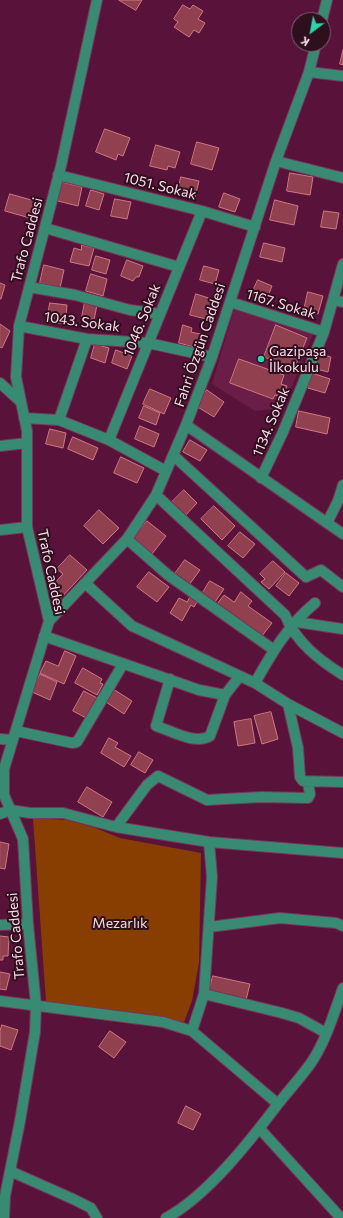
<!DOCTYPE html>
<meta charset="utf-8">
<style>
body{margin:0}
#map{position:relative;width:343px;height:1218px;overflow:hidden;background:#59133a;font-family:Commissioner,sans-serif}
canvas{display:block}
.north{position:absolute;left:291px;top:12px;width:40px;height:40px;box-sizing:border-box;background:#2d0f1e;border:1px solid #81606f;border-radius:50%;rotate:212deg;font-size:11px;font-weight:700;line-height:16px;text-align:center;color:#fedae9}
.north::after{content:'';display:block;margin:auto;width:14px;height:18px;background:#2cd5ab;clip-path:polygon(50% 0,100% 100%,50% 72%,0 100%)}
</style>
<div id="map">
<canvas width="343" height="1218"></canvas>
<div class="north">K</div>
</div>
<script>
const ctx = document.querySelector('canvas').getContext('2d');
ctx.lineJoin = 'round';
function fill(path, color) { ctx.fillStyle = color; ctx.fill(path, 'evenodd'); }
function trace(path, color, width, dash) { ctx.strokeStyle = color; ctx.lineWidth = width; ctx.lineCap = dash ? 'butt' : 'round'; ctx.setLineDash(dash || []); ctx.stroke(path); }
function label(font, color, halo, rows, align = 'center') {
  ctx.font = font + ' Commissioner,sans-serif'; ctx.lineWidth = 4; ctx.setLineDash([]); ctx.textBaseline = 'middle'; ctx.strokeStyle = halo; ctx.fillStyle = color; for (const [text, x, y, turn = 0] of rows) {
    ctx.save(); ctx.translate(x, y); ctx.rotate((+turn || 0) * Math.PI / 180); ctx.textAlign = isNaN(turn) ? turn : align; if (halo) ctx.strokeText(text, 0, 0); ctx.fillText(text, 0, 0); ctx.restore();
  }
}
const built = new Path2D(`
 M234 309 313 334 285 404 274 409 255 411 212 384Z`);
const green = new Path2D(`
 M33 818 67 820 93 827 120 838 201 853 199 963 192 1001 184 1022 46 1002Z`);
const building = new Path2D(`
 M119 0H142L136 10Z
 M183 5 190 9 193 5 203 11 198 19 205 23 199 33 194 30 189 37 174 27 178 22 174 19Z
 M343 50V65L340 64Z
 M105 129 130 138 123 156 118 154 116 160 96 152Z
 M197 142 219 148 212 170 191 164Z
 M156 145 180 152 175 168 168 166 167 170 150 166Z
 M290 173 313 177 310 195 287 191Z
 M181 177 199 181 195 197 178 193Z
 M62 182 82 187 78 206 58 201Z
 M91 190 104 194 99 210 86 206Z
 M224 193 240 199 235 212 219 207Z
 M10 194 35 201 30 218 5 211Z
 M115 199 131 202 127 219 111 216Z
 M275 200 298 206 294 225 270 220Z
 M324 211 339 213 336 229 321 227Z
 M264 243 285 248 282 262 260 257Z
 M82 245 94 248 89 266 70 262 74 248 81 250Z
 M96 256 110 260 106 274 92 270Z
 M127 260 143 266 139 277H136L133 281 121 276Z
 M44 265 64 270 60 288 40 283Z
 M204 266 219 270 215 284 200 280Z
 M91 274 107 279 103 296 86 291Z
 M258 280 272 286 266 301 251 295Z
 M0 283 5 285 1 299H0Z
 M308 292 323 296 318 314 304 310Z
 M196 294 212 299 206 319 190 315Z
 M85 302 97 305 94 320 82 317Z
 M50 303 67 305 65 324 47 322Z
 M0 324 10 331 2 348 0 347Z
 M183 325 192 328 191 332 205 335 201 349 179 343Z
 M276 325 307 338 294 369 264 357Z
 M95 344 109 348 105 363 91 358Z
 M116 350 132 356 127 369 112 363Z
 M316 353 331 357 328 372 313 368Z
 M239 359 284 375 281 384 287 386 282 397 275 395 273 399 230 383Z
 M312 373 330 379 325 393 308 388Z
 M150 389 171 398 164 414 143 404Z
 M207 390 224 402 214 417 196 406Z
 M144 406 160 413 156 425 139 418Z
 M299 411 330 418 327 434 296 427Z
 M140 426 159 434 154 447 135 439Z
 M50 429 66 433 63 448 46 444Z
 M73 437 98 448 93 460 68 449Z
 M190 440 207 450 200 461 183 452Z
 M121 457 144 468 137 483 114 473Z
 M184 490 197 503 183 518 169 505Z
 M214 506 235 526 222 540 201 519Z
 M99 510 119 528 103 544 84 526Z
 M147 521 166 536 152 554 133 539Z
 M240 532 255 544 243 558 228 546Z
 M70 555 87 570 59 600 48 590 63 574 57 569Z
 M185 560 200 570 189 585 174 575Z
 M273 561 285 572 269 589 261 582 265 579 260 574Z
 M149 572 169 587 157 602 137 587Z
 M286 573 299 583 289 596 276 586Z
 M210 581 224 589 215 602 202 594Z
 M241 592 252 601 248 606 272 623 262 636 217 604 224 595 234 602Z
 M191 595 198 600 194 607 191 605 182 621 170 613 179 598 187 602Z
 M65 651 76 656 64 684 40 673 46 661 58 666Z
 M83 668 102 679 100 683 103 684 97 695 75 683Z
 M40 674 57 682 50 700 32 692Z
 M113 689 132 701 124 714 106 702Z
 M84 691 99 699 88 719 73 711Z
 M271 712 278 739 262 744 254 716Z
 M251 719 255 743 238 746 234 722Z
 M109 738 118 743 115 747 131 756 124 767 101 753Z
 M139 752 153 760 145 773 131 765Z
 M87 787 112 802 103 817 78 802Z
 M0 842 9 844 5 869 0 868Z
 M0 936 9 937 8 956H3V960H0Z
 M0 972 10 974 6 990 0 989Z
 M213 976 250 984 246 1000 209 992Z
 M2 1025 18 1030 11 1050 0 1046V1032Z
 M110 1031 126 1042 114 1058 99 1047Z
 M186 1106 201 1114 193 1130 178 1123Z`);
const minor = new Path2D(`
 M322 20 327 0
 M309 72 343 76
 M276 161 343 178
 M58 175 202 211 255 227
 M45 228 179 267
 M29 287 75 295 130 310 160 314
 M333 300 343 302
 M230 302 324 332
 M19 326 87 339 148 343 212 357
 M0 383 21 402
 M24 418 59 420 109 440 166 471
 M59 420 87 339
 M186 425 343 534
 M109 440 202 211
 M0 446 27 443
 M173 455 306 577 321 570 343 587
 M261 478 283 432 324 332 343 264
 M156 495 285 615C296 642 319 660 343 675
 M327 523 338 501 343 485
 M0 530 27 527
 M127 539 168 575 274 650
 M85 583 132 626 255 683 288 704 343 733
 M49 621 127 539 156 495 186 425 212 357 276 161 309 72 316 44
 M297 622 343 629
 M44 636 199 690 225 695
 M170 679 156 726C172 731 195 745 210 736L225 695 239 677
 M255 683C271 654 289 624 315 603
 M288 704 298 748 300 777 303 781 343 782
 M16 731 72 743 77 742 123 664
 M0 739 13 740
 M0 814 10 810 30 813H63L116 827 209 842 343 853
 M116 827 147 785 158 776 207 800 261 797 308 798 310 794 308 783
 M0 925 28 924
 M209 927 280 918 336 923 343 926
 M204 994 282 1013 299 1018 326 1033
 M0 1001 163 1022 192 1031 278 1104
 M192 1031 204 994 212 877 209 842
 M260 1129 340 1217
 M10 1171 73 1199 91 1208 97 1218
 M4 1218 5 1196 20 1121 35 1032 36 1005 28 924 23 839 4 795V769L49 621 27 527V431L16 377 19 326 61 166 97 0
 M166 1218C207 1196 250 1141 278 1104 289 1090 301 1077 311 1063 326 1041 334 1013 343 988`);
const markers = [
 [261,359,4,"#2cd5ab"]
];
const streetNames = [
 ["1051. Sokak",160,186,14],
 ["Trafo Caddesi",27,240,-75],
 ["1167. Sokak",281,304,17],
 ["1046. Sokak",142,320,-68],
 ["1043. Sokak",82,322,8],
 ["Fahri Özgün Caddesi",200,345,-71],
 ["1134. Sokak",271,422,-67],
 ["Trafo Caddesi",51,572,78],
 ["Trafo Caddesi",16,936,-95]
];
const poiNames = [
 ["Gazipaşa",269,351],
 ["İlkokulu",269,367]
];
const parkNames = [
 ["Mezarlık",120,923]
];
fill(built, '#691d47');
fill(green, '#883e00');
fill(building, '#90404e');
trace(building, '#ce7884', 1);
trace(minor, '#77375a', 12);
trace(minor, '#398a72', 10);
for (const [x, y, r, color] of markers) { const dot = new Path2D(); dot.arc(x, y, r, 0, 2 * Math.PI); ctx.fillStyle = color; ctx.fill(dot); trace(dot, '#2d0f1e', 1.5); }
label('14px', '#fedae9', '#2d0f1e', streetNames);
label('14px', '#fedae9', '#2d0f1e', poiNames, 'left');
label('14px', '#f4dcce', '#2d0f1e', parkNames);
</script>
